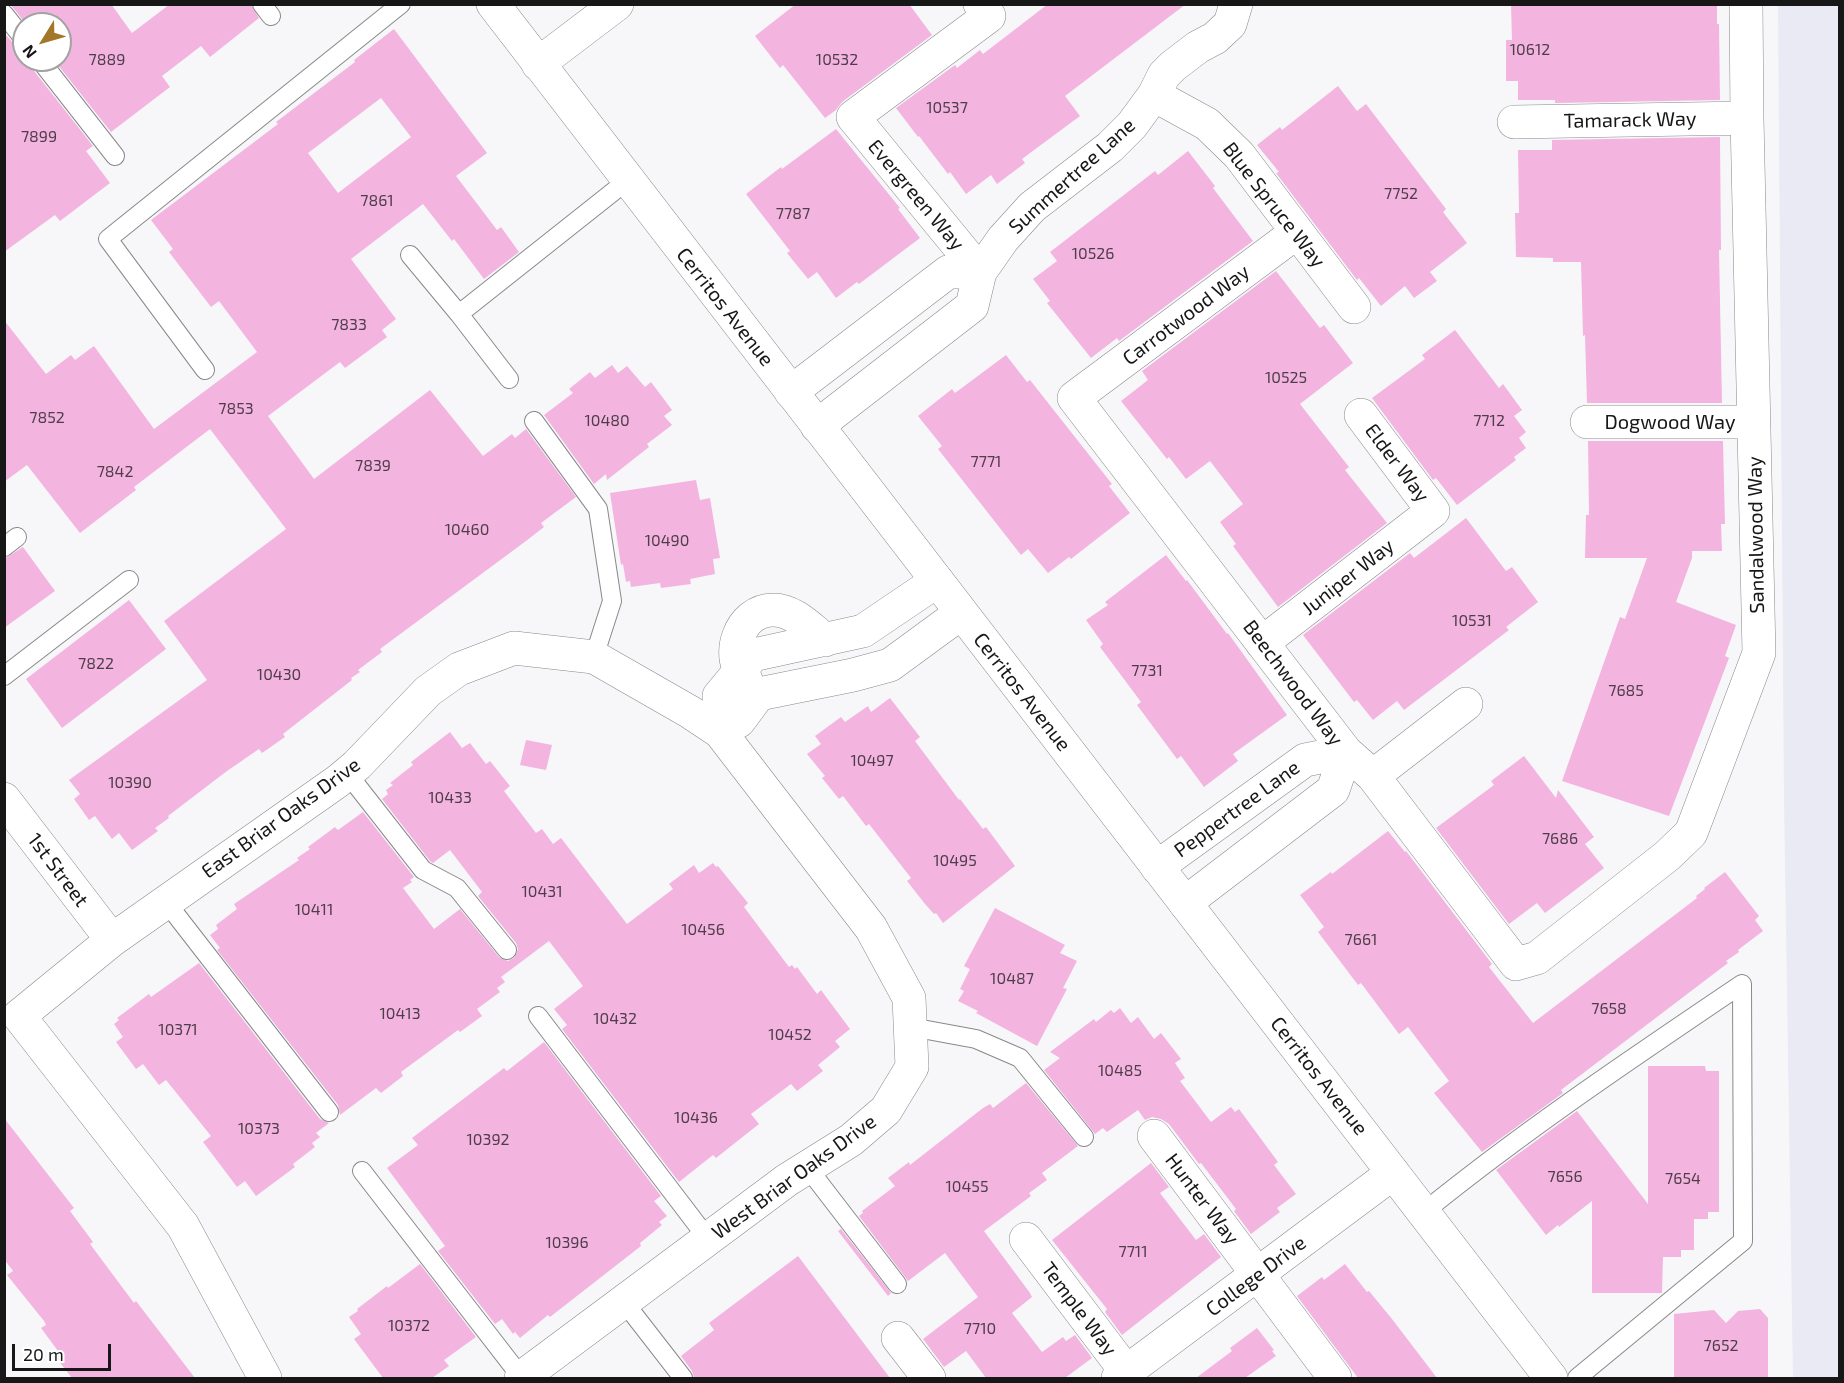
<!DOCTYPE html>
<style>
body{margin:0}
#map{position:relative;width:1844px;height:1383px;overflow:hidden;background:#f7f7f9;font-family:"Exo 2",sans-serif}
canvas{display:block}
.frame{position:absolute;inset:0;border:6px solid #171717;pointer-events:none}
.north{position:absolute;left:12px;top:12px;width:60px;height:60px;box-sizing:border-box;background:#fff;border:2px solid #a2a2a2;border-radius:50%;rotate:233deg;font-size:16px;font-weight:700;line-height:24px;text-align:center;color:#171717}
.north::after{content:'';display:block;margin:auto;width:21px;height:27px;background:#a37728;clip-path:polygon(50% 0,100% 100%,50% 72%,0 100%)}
.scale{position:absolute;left:12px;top:1344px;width:99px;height:27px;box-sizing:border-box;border:3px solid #171717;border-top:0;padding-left:8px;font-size:18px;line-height:21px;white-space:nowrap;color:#171717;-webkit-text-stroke:4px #fff;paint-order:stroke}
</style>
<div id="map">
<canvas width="1844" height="1383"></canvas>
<div class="frame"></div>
<div class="north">N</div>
<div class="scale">20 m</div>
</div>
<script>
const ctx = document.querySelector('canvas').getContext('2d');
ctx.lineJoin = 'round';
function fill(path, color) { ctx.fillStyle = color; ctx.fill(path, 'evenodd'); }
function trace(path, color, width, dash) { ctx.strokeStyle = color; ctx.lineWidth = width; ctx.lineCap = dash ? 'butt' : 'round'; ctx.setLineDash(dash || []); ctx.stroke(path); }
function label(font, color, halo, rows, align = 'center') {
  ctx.font = font + ' "Exo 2",sans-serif'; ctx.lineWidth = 4.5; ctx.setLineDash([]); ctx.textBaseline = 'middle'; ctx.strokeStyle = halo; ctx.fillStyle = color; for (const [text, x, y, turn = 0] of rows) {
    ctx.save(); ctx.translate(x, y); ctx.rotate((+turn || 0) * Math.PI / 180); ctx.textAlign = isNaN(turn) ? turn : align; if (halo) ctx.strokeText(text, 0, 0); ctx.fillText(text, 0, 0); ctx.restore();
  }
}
const built = new Path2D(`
 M1778 5H1840L1839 1378H1793L1784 800Z`);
const building = new Path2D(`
 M10 4H111L132 33 170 4H251L259 18 210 57 201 46 162 76 170 87 111 132 54 60H60V24H26Z
 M796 4H909L932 35 842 102 836 110 825 118 783 65 780 68 755 36Z
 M1048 4H1186L1065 96 1080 116 1022 159 1025 163 997 184 991 175 966 194 950 172 948 174 919 136 918 137 896 108 955 65 957 68 980 50 983 54Z
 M1511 4H1717V24H1719L1720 100 1555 103V100H1518V81H1506V40H1512Z
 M394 29 487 153 456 176 497 230 501 227 519 252 484 279 454 239 452 241 423 204 351 259 396 319 382 330 387 337 345 368 340 362 268 416 314 479 430 390 483 456 512 434 515 438 526 429 576 497 541 523 544 527 526 541 380 649 382 652 358 670 360 672 351 678 352 680 283 734 285 737 262 753 259 749 227 771 168 816 169 818 155 828 158 831 132 850 119 833 112 839 95 816 89 820 74 799 80 794 69 780 207 680 164 621 286 529 210 429 134 487 136 490 80 533 27 465 4 482V320L46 374 71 355 75 360 94 346 154 429 257 352 219 301 211 307 169 252 173 249 151 220 278 124 276 122 355 62 354 60ZM381 98 411 137 338 193 308 153Z
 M4 33 16 46 24 50V60H29L31 67 93 146 86 151 110 183 60 221 55 215 4 252Z
 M1338 86 1357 111 1366 104 1446 209 1443 212 1467 243 1430 272 1437 281 1414 298 1405 286 1381 306 1359 278 1357 280 1276 173 1279 172 1257 145 1280 127 1282 130Z
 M836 129 900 208 898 209 920 238 859 284 857 282 836 298 817 272 808 279 787 253 790 251 746 194 781 167 782 169Z
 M1720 137 1721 250H1719L1722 403H1587L1585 335 1583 336 1581 262H1553V258L1516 257 1515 213H1519L1518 150H1552V140Z
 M1188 151 1215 186 1213 188 1253 241 1119 341 1117 338 1091 358 1047 303 1050 301 1033 279 1057 261 1050 252 1155 171 1158 175Z
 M1276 271 1320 328 1324 325 1353 363 1300 404 1349 467 1345 470 1387 523 1278 607 1233 546 1236 544 1220 522 1243 504 1210 461 1186 479 1169 457 1167 459 1121 401 1148 380 1142 371Z
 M1455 330 1499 388 1503 384 1522 410 1514 416 1526 432 1519 438 1526 448 1514 457 1516 460 1457 505 1436 478 1433 480 1372 398 1425 359 1422 355Z
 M1006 355 1027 382 1030 380 1112 484 1109 486 1130 513 1071 559 1069 557 1048 573 1028 549 1021 555 938 449 942 446 918 416 952 389 955 393Z
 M612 365 618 373 627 366 645 387 651 382 672 410 664 416 672 425 647 444 649 447 607 480 606 474 594 484 544 415 573 393 569 389 590 372 595 378Z
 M1588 441H1723L1725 524H1721L1722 551H1692V558L1676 602 1736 625 1725 656 1729 658 1669 816 1562 781 1620 617 1625 619 1647 558H1585L1586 515H1589Z
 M696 480 700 500 710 498 720 558 713 559 715 574 690 579 691 584 661 588 660 583 631 587 630 581 626 582 623 564 621 565 610 493Z
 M1466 518 1506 571 1512 567 1538 602 1506 627 1509 630 1404 710 1397 701 1373 720 1357 700 1354 702 1303 635 1410 553 1414 558Z
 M23 547 55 591 4 628V559Z
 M1166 555 1186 581 1187 580 1227 634 1228 633 1287 715 1233 754 1238 761 1204 787 1181 756 1177 759 1137 705 1141 702 1100 647 1103 644 1086 620 1108 605 1105 602Z
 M129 600 166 649 62 728 26 679Z
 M890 698 920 737 915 741 959 800 960 799 983 829 986 827 1015 866 943 923 936 913 934 914 925 904 907 881 911 878 869 824 866 826 843 796 839 799 822 778 825 776 807 754 821 744 815 736 841 717 845 722 868 706 871 712Z
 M450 732 462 748 470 743 486 764 490 761 510 786 504 791 536 833 542 829 553 844 561 838 627 924 673 889 669 884 694 865 699 873 713 863 716 867 718 866 748 903 744 907 789 967 792 965 795 969 797 967 817 994 821 990 850 1029 835 1041 840 1047 818 1065 823 1071 797 1091 791 1084 751 1114 759 1124 716 1158 713 1155 679 1182 562 1029 567 1025 554 1009 583 986 549 941 501 977 505 982 497 988 500 992 477 1009 482 1016 460 1032 458 1030 401 1072 403 1076 381 1093 376 1088 340 1115 338 1105 217 950 220 948 210 935 218 929 216 925 237 909 234 904 299 860 297 858 310 849 308 847 335 827 338 830 363 812 414 877 410 880 412 882 403 888 434 929 460 909 499 957 508 961 514 958 518 949 516 943 478 896 482 892 450 850 433 863 430 861 382 799 388 794 386 790 393 785 390 783 413 765 411 762Z
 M526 740 552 745 546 770 520 765Z
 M1524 756 1556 798 1558 790 1594 837 1585 844 1604 868 1545 913 1537 903 1509 924 1436 828 1494 785 1491 781Z
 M1388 831 1405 852 1406 851 1492 964 1489 967 1533 1023 1697 898 1696 896 1705 889 1704 888 1725 872 1759 916 1755 920 1763 931 1738 950 1739 952 1726 961 1728 963 1561 1090 1563 1093 1482 1152 1434 1093 1449 1081 1408 1027 1399 1034 1361 983 1358 985 1318 932 1324 927 1300 895 1331 872 1332 874Z
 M995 908 1065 945 1060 953 1077 961 1063 988 1067 989 1037 1046 976 1013 978 1011 958 1001 964 991 960 989 970 969 964 966Z
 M199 963 320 1119 329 1123 316 1133 320 1137 312 1143 315 1147 293 1164 295 1167 256 1196 245 1181 237 1187 203 1142 211 1136 166 1080 159 1085 143 1064 136 1069 116 1042 123 1037 114 1024 119 1020 117 1018 149 994 151 997Z
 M1120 1008 1131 1023 1138 1017 1154 1039 1161 1033 1181 1059 1175 1063 1185 1078 1180 1081 1211 1122 1231 1107 1235 1112 1239 1109 1278 1162 1274 1165 1296 1194 1277 1208 1280 1212 1251 1234 1234 1211 1236 1209 1204 1167 1201 1163 1199 1164 1169 1124 1161 1119 1152 1117 1145 1120 1138 1110 1107 1132 1103 1128 1095 1134 1044 1070 1060 1058 1050 1052 1094 1019 1096 1022 1111 1010 1114 1013Z
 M544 1042 661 1196 654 1201 667 1216 659 1222 662 1225 640 1243 641 1246 550 1317 548 1315 520 1338 515 1332 513 1334 502 1319 495 1324 438 1251 445 1246 387 1168 418 1145 412 1138 504 1068 507 1071Z
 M1648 1066H1705L1706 1071H1719V1212H1708V1219H1694V1250H1681V1257H1663L1662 1293H1592V1201L1559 1227 1558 1225 1546 1235 1496 1170 1577 1111 1648 1204Z
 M1026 1083 1078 1146 1042 1173 1047 1180 1029 1193 1031 1196 984 1231 1030 1293 1032 1297 1012 1313 1042 1352 1063 1337 1066 1341 1075 1335 1092 1358 1065 1378H986L966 1351 944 1367 923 1339 978 1297 945 1253 908 1281 859 1216 863 1213 862 1211 895 1186 888 1178 909 1162 910 1165 983 1108 990 1104 993 1108Z
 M4 1118 74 1208 70 1211 93 1242 90 1244 134 1303 136 1301 195 1378H72L54 1355 58 1351 41 1328 46 1325 44 1321 7 1275 13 1271 4 1259Z
 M1151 1163 1169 1187 1160 1193 1196 1240 1204 1234 1221 1257 1122 1335 1105 1312 1107 1309 1052 1240Z
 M841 1229 891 1293 888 1296 838 1231Z
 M798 1256 890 1378H694L692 1371 681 1356 714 1330 709 1323Z
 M420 1264 476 1337 444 1360 449 1366 432 1378H383L354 1339 361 1334 349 1317 358 1311 357 1309 387 1286 388 1288Z
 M1345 1264 1367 1292 1369 1291 1392 1319 1437 1378H1358L1297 1296 1322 1277 1324 1280Z
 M1760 1309 1768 1318V1378H1674V1314L1714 1310 1726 1323 1738 1311Z
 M1257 1328 1274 1350 1272 1351 1276 1356 1245 1378H1196L1232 1351 1230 1348Z`);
const service = new Path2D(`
 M262 4 271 16
 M4 14 24 39
 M40 60 115 156
 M410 255 459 314
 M205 370 108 239 401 4
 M509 379 459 314 628 180
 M534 421 598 509 612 601 594 657
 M4 547 17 537
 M4 676 129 580
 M347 773 423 870 457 888 507 950
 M166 902 329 1112
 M538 1016 708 1239
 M911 1027 976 1039 1020 1058 1084 1137
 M807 1167 897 1284
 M362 1171 522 1378
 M1424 1212C1525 1130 1634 1057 1742 984L1743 1241 1577 1378
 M624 1302 683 1378`);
const minor = new Path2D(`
 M980 4 989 16 853 117 980 272
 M538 64 617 4
 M1154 95 1207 124 1239 155 1354 307
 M1514 122 1747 118
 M1297 232 1074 398 1346 752 1373 776 1516 964 1537 958 1667 856 1691 833 1759 653 1747 118 1746 4
 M791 392 948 272H980
 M1587 422H1753
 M817 426 972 306 980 272 1003 239 1032 207 1110 147 1132 125 1154 95 1164 75 1173 66 1198 47 1215 38 1230 24 1236 4
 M937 581 863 631 753 655 719 696 720 732 739 721 759 694 853 675 890 665 961 613
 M1262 643 1433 511 1361 415
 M746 680C724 657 739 610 773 610 794 610 810 628 825 640
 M1373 776 1466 704
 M4 799 112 940
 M1157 867 1305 760 1346 752 1333 790 1185 903
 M1154 1136 1335 1378
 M1026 1239 1131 1378
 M898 1338 929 1378
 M265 1378 183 1226 19 1016 112 940 338 781 357 765 428 691 459 669 514 648 594 657 690 712 720 732 871 928 909 998 912 1067 886 1110 851 1140 787 1180 521 1378
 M1118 1378 1393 1173`);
const secondary = new Path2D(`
 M493 4 1551 1378`);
const numberNames = [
 ["10612",1530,50],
 ["7889",107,60],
 ["10532",837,60],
 ["10537",947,108],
 ["7899",39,137],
 ["7752",1401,194],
 ["7861",377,201],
 ["7787",793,214],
 ["10526",1093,254],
 ["7833",349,325],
 ["10525",1286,378],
 ["7853",236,409],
 ["7852",47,418],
 ["10480",607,421],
 ["7712",1489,421],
 ["7771",986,462],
 ["7839",373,466],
 ["7842",115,472],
 ["10460",467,530],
 ["10490",667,541],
 ["10531",1472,621],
 ["7822",96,664],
 ["7731",1147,671],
 ["10430",279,675],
 ["7685",1626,691],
 ["10497",872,761],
 ["10390",130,783],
 ["10433",450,798],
 ["7686",1560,839],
 ["10495",955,861],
 ["10431",542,892],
 ["10411",314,910],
 ["10456",703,930],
 ["7661",1361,940],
 ["10487",1012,979],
 ["7658",1609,1009],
 ["10413",400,1014],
 ["10432",615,1019],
 ["10371",178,1030],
 ["10452",790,1035],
 ["10485",1120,1071],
 ["10436",696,1118],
 ["10373",259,1129],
 ["10392",488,1140],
 ["7656",1565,1177],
 ["7654",1683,1179],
 ["10455",967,1187],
 ["10396",567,1243],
 ["7711",1133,1252],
 ["10372",409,1326],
 ["7710",980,1329],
 ["7652",1721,1346]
];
const streetNames = [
 ["Tamarack Way",1630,120,-1],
 ["Summertree Lane",1072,176,-42],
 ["Evergreen Way",916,195,50],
 ["Blue Spruce Way",1274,205,52],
 ["Cerritos Avenue",725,307,52],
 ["Carrotwood Way",1186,315,-37],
 ["Dogwood Way",1670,422],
 ["Elder Way",1397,463,53],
 ["Sandalwood Way",1756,535,-91],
 ["Juniper Way",1348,577,-38],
 ["Beechwood Way",1293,683,53],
 ["Cerritos Avenue",1022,692,52],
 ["Peppertree Lane",1237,809,-36],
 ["East Briar Oaks Drive",281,818,-36],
 ["1st Street",58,870,53],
 ["Cerritos Avenue",1319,1076,52],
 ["West Briar Oaks Drive",794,1177,-36],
 ["Hunter Way",1202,1199,53],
 ["College Drive",1256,1276,-37],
 ["Temple Way",1079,1309,53]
];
fill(built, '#e9eaf3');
fill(building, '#f3b4e0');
trace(service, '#89898b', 20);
trace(minor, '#89898b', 34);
trace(secondary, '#89898b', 34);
trace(service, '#fff', 18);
trace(minor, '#fff', 33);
trace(secondary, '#fff', 33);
label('16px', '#4e3e49', null, numberNames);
label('20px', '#171717', '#fff', streetNames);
</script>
